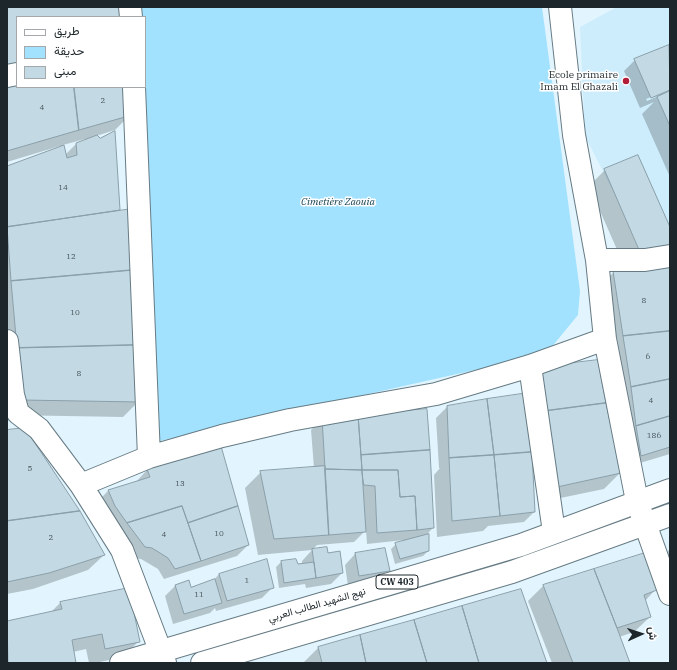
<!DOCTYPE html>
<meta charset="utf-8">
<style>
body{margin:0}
#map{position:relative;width:677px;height:670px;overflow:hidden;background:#e2f5fe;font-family:"IBM Plex Serif",Vazirmatn,serif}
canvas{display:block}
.frame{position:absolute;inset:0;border:8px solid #1d262a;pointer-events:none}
.legend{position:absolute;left:16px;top:16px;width:130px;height:72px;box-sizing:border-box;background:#fff;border:1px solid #a5a8aa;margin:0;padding:5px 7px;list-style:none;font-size:12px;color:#1d262a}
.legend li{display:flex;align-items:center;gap:8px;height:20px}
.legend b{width:20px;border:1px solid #a5a8aa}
.north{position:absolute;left:621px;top:614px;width:40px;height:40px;-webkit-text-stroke:3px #fff;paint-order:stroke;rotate:87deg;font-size:11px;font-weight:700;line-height:16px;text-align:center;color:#1d262a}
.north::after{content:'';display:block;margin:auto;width:14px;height:18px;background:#1d262a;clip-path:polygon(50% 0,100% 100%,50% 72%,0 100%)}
</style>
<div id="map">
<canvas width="677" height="670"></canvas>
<div class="frame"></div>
<ul class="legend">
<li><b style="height:5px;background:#fff"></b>طريق</li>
<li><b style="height:11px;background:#a2e2ff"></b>حديقة</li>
<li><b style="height:11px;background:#c3dae5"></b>مبنى</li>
</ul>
<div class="north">ش</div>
</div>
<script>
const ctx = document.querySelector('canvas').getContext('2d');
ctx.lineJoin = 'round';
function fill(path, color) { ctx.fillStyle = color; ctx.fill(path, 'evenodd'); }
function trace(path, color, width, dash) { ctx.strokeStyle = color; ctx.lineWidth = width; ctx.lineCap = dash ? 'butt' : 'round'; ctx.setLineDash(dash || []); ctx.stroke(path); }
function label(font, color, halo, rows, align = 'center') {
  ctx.font = font + ' "IBM Plex Serif",Vazirmatn,serif'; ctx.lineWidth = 3; ctx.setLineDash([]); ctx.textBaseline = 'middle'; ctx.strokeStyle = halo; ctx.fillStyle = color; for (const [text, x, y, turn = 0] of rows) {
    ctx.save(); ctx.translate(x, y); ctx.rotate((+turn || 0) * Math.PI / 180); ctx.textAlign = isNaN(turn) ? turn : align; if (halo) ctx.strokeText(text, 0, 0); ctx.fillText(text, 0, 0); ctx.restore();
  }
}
const built = new Path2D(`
 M617 7H670V242L646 256 585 136 580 27Z`);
const green = new Path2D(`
 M134 7H542L580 291 578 315 546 354 155 442 145 87V17H135Z`);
const shadow = new Path2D(`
 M7 7 17 17V87L131 114 115 130 96 136 119 209 116 212 139 401 123 417 7 415V167L60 148V146L7 162ZM85 139 86 140 76 144 65 155 63 145Z
 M668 46 670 51V89L646 99 647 101 670 91V177L642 114 654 102 640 108 624 71 635 60Z
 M605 170 670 230V454L630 466 598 288 614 272 626 270 589 186Z
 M597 361 620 473 604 489 541 502 531 436H530L534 512 524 522 488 526 483 531 437 537 434 475 440 468H439L436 418 447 407 525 394 523 384 539 368Z
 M426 410 433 528 428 533V551L423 556 395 564 391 549 396 544 404 540 367 544 366 530 354 542 317 545 312 550 327 554 342 573 331 584 306 588 305 584 279 588 276 567 281 562 296 560 297 565 302 564V561L312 550 258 555 245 488 261 472 314 468 311 430 322 419Z
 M7 431 104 555 88 570 33 589 7 594Z
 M220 448 248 545 237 556 164 579 158 569 141 559 134 558 93 506 108 491 135 483 147 470ZM219 511V513L184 525 183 523Z
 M670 549V602L655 564Z
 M355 554 388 570 378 581 348 586 345 565Z
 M219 574 273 587 262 598 216 611 215 608 210 613 173 624 165 596 176 585 190 588 213 581Z
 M544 585 656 589 645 601 650 617 634 632 619 637 629 663H552L528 601Z
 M521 590 546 663H303L318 648Z
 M60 603 139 641 123 657 95 663H89L86 649 73 652 75 663H7V622L51 612Z`);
const building = new Path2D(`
 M7 7H122L123 17H17V67L7 69Z
 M669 45 670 90 651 98 634 59Z
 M17 80V87H74L79 130 7 151V82Z
 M74 87H128L132 115 79 130Z
 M670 91V126L657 97Z
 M115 131 120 210 7 227V166L64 145 67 158 77 155 76 143 97 135 100 138Z
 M638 155 670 227V255L646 266 604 169Z
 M132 209 134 270 11 281 7 227Z
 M670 262V331L623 336 613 271Z
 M134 270 137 345 17 348 11 281Z
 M670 331V379L631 387 623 336Z
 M137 345 140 402 22 400 17 348Z
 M598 360 606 403 545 411 539 367Z
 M670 379V416L636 426 631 387Z
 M528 393 532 452 494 455 487 399Z
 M487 399 494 455 449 458 447 406Z
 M606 403 621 473 557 487 545 411Z
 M427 409 430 450 361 455 358 415Z
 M358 415 362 470 325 469 322 418Z
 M670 416V447L641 456 636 426Z
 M25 428 78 508 80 511 7 521V430Z
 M221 446 238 506 188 523 182 506 127 523 115 506 108 490 150 477 147 469Z
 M430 450 434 528 417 530 415 496 400 497 398 470H362L361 455Z
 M532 452 535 512 500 516 494 455Z
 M494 455 500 516 452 521 449 458Z
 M325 466 329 535 274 539 260 471Z
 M325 469 362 470 366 532 329 535Z
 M362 470H398L400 497 415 496 417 530 377 533 375 486 364 485Z
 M182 506 201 561 175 569 168 558 152 548 145 547 127 523Z
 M238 506 249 545 201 561 188 523Z
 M80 511 105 555 49 573 7 582V521Z
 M429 534V551L400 559 395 543Z
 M327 547 328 553 340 551 343 573 316 578 312 549Z
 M385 548 390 571 359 576 355 553Z
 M645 553 657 590 644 595 651 617 617 628 594 569Z
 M267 559 274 588 227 601 219 574Z
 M296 559 298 564 314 562 316 578 284 583 281 561Z
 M594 569 617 628 630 663H573L543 585Z
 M215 579 222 603 184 614 175 585 189 580 191 587Z
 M129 588 140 642 105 649 102 634 72 640 76 663H8L7 621 62 609 60 602Z
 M521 589 547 663H479L462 606Z
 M462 606 479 663H427L414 620Z
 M414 620 427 663H366L360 635Z
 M360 635 366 663H322L318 647Z`);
const street = new Path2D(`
 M130 7 131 17
 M560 7 574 135 597 260 605 339 637 501 670 594
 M7 76 17 74
 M134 87 149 457
 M597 260H645L670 256
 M7 341 13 395 18 413 39 429 81 485 122 550 165 663
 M530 366 554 532
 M81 485 149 457 222 436 290 420 436 394 530 366 605 339`);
const primary = new Path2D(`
 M121 663 521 545 670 490
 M202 663 512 572 670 515`);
const markers = [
 [626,81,4,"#b21e3a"]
];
const numberNames = [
 ["2",103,101],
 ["4",42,108],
 ["14",63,188],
 ["12",71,257],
 ["8",644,301],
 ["10",75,313],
 ["6",648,357],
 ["8",79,374],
 ["4",651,401],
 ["186",654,436],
 ["5",30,469],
 ["13",180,484],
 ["10",219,534],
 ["4",164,535],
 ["2",51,538],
 ["1",247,581],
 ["11",199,595]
];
const shields = [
 [397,582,42]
];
const shieldNames = [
 ["CW 403",397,582]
];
const poiNames = [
 ["Ecole primaire",618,75],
 ["Imam El Ghazali",618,87]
];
const parkNames = [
 ["Cimetière Zaouia",338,202]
];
const streetNames = [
 ["نهج الشهيد الطالب العربي",317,605,-16]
];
fill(built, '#cdedfc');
fill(green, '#a2e2ff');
fill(shadow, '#0003');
fill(building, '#c3dae5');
trace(building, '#899fa9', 1);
trace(street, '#667b84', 24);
trace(primary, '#667b84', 24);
trace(street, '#fff', 22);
trace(primary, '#fff', 22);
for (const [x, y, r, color] of markers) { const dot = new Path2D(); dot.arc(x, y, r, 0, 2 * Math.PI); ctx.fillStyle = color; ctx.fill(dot); trace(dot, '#fff', 1.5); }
label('8px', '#465359', null, numberNames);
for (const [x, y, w] of shields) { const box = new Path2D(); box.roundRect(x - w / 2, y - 7, w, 14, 3); ctx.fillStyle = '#fff'; ctx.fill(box); trace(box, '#1d262a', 1); }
label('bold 9px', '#1d262a', null, shieldNames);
label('10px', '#1d262a', '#fff', poiNames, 'right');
label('italic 10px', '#0d394a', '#fff', parkNames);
label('10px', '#1d262a', '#fff', streetNames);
</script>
